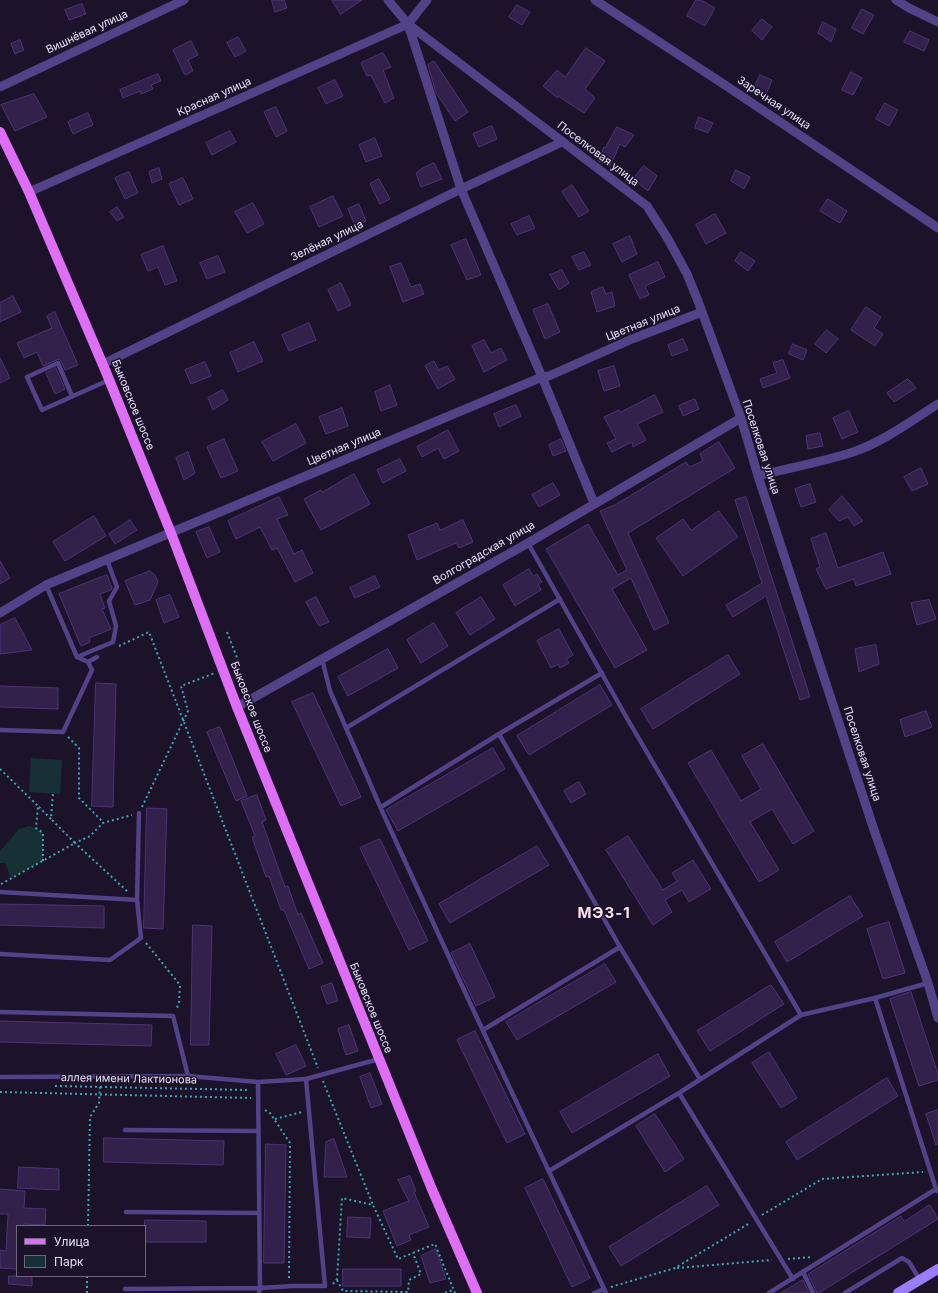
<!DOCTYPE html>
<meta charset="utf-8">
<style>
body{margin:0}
#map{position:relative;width:938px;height:1293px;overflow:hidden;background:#1c132b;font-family:Inter,sans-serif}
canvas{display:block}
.legend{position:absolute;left:16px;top:1225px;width:130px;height:52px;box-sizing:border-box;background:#1c132b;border:1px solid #6e657f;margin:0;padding:5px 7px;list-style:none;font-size:12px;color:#e9e0fd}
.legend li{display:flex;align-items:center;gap:8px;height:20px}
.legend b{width:20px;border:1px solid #6e657f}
</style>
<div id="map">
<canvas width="938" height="1293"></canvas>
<ul class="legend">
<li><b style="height:5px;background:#dd6ef5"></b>Улица</li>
<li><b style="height:11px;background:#173035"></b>Парк</li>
</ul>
</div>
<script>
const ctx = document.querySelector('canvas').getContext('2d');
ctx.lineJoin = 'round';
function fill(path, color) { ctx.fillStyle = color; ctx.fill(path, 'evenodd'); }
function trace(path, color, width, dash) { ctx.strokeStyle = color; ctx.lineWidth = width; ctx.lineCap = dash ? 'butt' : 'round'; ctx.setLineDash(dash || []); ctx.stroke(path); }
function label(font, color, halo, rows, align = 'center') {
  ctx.font = font + ' Inter,sans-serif'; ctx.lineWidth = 3; ctx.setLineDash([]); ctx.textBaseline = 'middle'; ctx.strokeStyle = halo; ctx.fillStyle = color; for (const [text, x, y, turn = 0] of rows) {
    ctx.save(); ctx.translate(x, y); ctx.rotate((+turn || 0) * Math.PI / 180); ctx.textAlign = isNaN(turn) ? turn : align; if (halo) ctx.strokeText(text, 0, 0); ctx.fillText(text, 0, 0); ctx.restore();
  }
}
const green = new Path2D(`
 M31 758 62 760 60 794 29 792Z
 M29 826 36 828 43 833V861L11 878 5 863H0V851L19 829Z`);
const building = new Path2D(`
 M272 0H284L287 8 275 12Z
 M332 0H362L341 14Z
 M696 0H701L715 8 705 26 687 16Z
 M82 4 86 14 69 20 65 10Z
 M517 5 530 12 522 25 509 17Z
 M862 9 874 15 863 34 852 28Z
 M762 19 772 27 762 40 752 31Z
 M823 22 836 29 831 42 818 33Z
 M910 31 929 40 924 51 904 42Z
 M238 37 246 51 235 57 227 43Z
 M20 40 24 50 15 54 11 44Z
 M191 41 198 55 188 60 193 71 185 75 173 50Z
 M586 48 605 61 585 89 595 98 584 113 558 96 557 98 543 86 557 70 565 77Z
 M383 53 391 67 383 70 394 98 385 103 371 75 367 76 361 63Z
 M434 61 468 112 455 121 436 93 428 65Z
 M851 72 862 78 853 95 842 90Z
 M158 74 161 81 151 85 153 89 141 94 140 91 123 98 120 90Z
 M760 75 772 80 766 94 754 89Z
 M335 80 343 96 326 104 318 88Z
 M34 94 47 117 15 131 1 105Z
 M885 103 898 110 889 126 876 119Z
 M276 107 287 131 276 137 264 112Z
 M88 113 93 125 73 134 68 122Z
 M699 117 713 123 708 133 695 128Z
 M492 126 497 139 479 147 473 134Z
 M617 127 634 135 625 147 620 144 610 166 598 161 604 147 605 148Z
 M230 131 236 142 212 155 206 143Z
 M375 138 382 156 366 162 359 145Z
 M434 163 442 179 421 187 416 173 423 168Z
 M644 166 657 176 648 191 633 179Z
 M159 168 162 179 152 183 149 172Z
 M736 170 750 177 744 189 731 181Z
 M129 172 138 193 125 199 115 178Z
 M183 178 193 199 179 205 169 184Z
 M379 179 390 199 380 204 370 184Z
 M572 185 589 211 579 217 562 192Z
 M333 196 343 216 319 227 310 207Z
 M828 199 847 211 840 223 820 211Z
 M253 203 264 224 247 233 235 212Z
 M359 204 366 221 355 226 348 209Z
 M117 207 124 217 117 221 110 212Z
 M715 214 726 233 706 244 696 225Z
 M529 216 535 228 517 235 511 224Z
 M630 236 637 254 622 262 613 244Z
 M466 239 481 275 467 280 451 245Z
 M163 246 177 281 165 285 158 267 148 271 141 255Z
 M584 252 591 265 579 270 572 257Z
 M741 252 755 261 748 271 735 261Z
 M218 256 225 272 207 279 200 263Z
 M658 262 665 277 645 286 649 295 640 299 629 275Z
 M401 263 411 287 420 284 424 294 403 302 390 267Z
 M562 270 569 283 559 290 550 275Z
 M341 283 351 305 338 311 328 290Z
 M603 287 606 294 612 292 615 306 597 312 591 292Z
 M13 296 21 312 0 322V303Z
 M548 304 560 332 545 339 533 310Z
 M866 307 881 317 874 328 883 334 875 346 851 330Z
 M55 312 78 365 65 370 61 361 59 359 43 366 37 352 24 358 17 343 52 328 47 316Z
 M309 323 316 340 289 351 282 335Z
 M827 330 838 339 826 353 815 344Z
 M683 339 688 350 672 356 668 345Z
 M484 340 491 353 501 348 507 360 484 372 472 346Z
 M254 342 263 361 238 372 230 353Z
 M793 344 807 350 803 360 789 354Z
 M0 358 10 378 0 383Z
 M783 360 790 378 763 388 760 379 777 373 773 363Z
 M434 361 439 370 447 366 455 379 438 389 425 366Z
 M205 362 211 376 191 384 185 370Z
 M614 366 620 386 604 391 598 371Z
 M56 368 65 389 55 394 46 373Z
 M908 379 916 388 894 402 887 393Z
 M390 385 397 405 381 411 375 392Z
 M223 390 228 400 213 410 208 398Z
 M655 395 663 412 637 424 646 440 633 447 632 442 612 452 607 443 616 439 604 417 619 410 620 412Z
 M695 399 699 409 683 416 679 406Z
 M516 405 521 416 499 427 494 414Z
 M342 408 348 426 326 434 319 417Z
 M849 411 858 432 842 439 833 418Z
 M296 424 306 443 273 461 262 442Z
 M448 430 459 451 444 459 438 448 422 457 417 447Z
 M820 433 823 446 808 449 806 436Z
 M224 439 238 471 221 478 207 447Z
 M561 439 566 451 553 456 549 445Z
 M719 442 735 468 628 533 669 623 654 630 631 578 612 589 647 650 615 668 546 549 588 524 618 575 627 570 600 511 615 505 686 462 689 467 703 461 700 454Z
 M188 452 195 473 184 480 176 458Z
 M400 459 406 471 383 483 377 470Z
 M921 468 928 484 912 491 904 477Z
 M354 474 370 504 321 530 304 499 321 490 322 492Z
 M553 483 560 495 539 507 532 495Z
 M810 484 816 502 801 507 795 489Z
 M842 496 863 521 854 526 848 517 839 521 829 510Z
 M279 497 288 515 277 519 294 554 302 550 313 573 295 582 277 548 272 550 260 527 236 539 228 521Z
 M746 497 810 697 800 700 766 596 733 617 726 605 762 583 735 500Z
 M719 511 738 537 683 576 656 538 683 519 691 530Z
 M94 516 106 536 65 561 53 542Z
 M130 520 137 530 115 544 109 534Z
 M463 520 473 542 459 548 456 543 417 560 408 535 437 523 440 530Z
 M209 527 220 552 207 558 196 532Z
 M826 533 838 568 883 552 891 574 856 586 854 579 826 589 816 569 820 567 811 539Z
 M0 561 10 578 0 584Z
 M529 569 533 576 537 574 542 582 538 584 541 590 515 606 503 585Z
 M150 571 155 575 158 582 150 600 135 605 125 581Z
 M107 575 112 588 111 590 100 594 105 608 102 609 111 629 89 638 90 642 81 646 59 594Z
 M375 576 380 587 355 598 350 588Z
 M170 595 179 617 164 623 156 600Z
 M316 597 329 622 319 626 306 602Z
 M481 597 495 619 470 635 456 613Z
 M929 600 936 619 917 625 911 603Z
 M15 618 32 650 0 654V625Z
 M434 623 448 646 421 663 407 640Z
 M559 629 573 655 566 659 569 663 560 668 558 664 551 668 537 641Z
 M876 645 879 664 859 672 855 649Z
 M388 649 398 668 348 696 338 677Z
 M728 655 740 674 653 729 641 709Z
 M96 683 116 684 113 807 92 806Z
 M600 685 612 705 529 755 517 736Z
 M0 686 58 688V709L0 707Z
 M313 693 361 797 341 806 292 702Z
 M926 711 932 727 905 737 900 720Z
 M220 727 247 796 236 801 207 732Z
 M763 744 814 831 793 844 772 809 750 822 779 870 759 882 688 763 711 750 741 801 761 789 742 756Z
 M493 748 505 769 398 831 386 810Z
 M579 782 586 794 571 803 564 791Z
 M257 795 266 820 262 822 285 887 288 886 298 915 301 913 323 963 309 969 284 910H281L269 876 266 877 252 837 255 836 241 801Z
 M147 808 167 809 163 929 144 928Z
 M628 836 663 890 677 881 672 873 693 860 711 889 689 902 682 890 665 900 672 912 653 925 606 850Z
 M380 839 428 941 409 950 360 848Z
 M537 846 549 865 450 923 439 904Z
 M850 896 863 916 787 962 775 942Z
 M0 904 104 906V928L0 925Z
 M889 922 905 973 883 979 867 929Z
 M193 925 212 926 209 1045H191Z
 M470 944 495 997 476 1006 451 953Z
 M605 964 616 982 517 1040 506 1022Z
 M332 983 338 1001 327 1004 321 987Z
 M771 985 784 1004 710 1051 697 1031Z
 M911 992 938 1074V1080L919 1086 890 999Z
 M0 1021 152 1025 151 1046 0 1042Z
 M349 1025 358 1051 346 1055 338 1029Z
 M475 1031 525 1134 507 1143 457 1040Z
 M296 1045 306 1066 286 1075 276 1054Z
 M769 1052 797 1098 781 1108 752 1063Z
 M658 1054 670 1076 572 1133 560 1112Z
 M370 1073 382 1104 371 1108 360 1077Z
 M887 1078 898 1096 797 1160 786 1142Z
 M938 1110V1144L936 1145 926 1114Z
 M655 1114 684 1159 665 1172 636 1126Z
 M104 1138 224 1141 223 1165 104 1162Z
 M334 1139 347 1177H324L326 1142Z
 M266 1144 286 1145 284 1263H264Z
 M19 1167 59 1169V1190L18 1188Z
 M410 1176 416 1191 414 1192 429 1227 409 1235 411 1240 397 1246 383 1211 409 1201 398 1180Z
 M543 1179 590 1278 572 1287 525 1188Z
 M707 1186 719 1205 621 1266 609 1247Z
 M0 1189 25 1191 24 1208 46 1209 45 1225 23 1224V1226H17V1269L0 1268V1250L6 1251 8 1214H0Z
 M930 1205 938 1219 819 1293H817L808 1274 901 1216 904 1221Z
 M348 1217 371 1218 370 1238 347 1237Z
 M145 1220 206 1221V1242H145Z
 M436 1249 446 1279 430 1283 421 1256Z
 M343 1269H401V1286H343Z
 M9 1276H32V1286L9 1284Z
 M803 1280 809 1293H781Z`);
const path = new Path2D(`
 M227 632 239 663 232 666
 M119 646 149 632 318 1068
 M68 737 79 748V798L103 822
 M0 769 38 806
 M142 807 188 711 181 686 215 673
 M43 861V833L36 828 38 806 51 819 53 793
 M1 884 75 843 51 819
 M127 891 75 843 90 836 103 823 132 815
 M146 943 180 985 179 1003 176 1010
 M323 1081 373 1205
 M55 1086 247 1090
 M0 1092 251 1098
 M265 1110 270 1113 290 1143 289 1280
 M275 1119 302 1112
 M762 1215 822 1179 923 1172
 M88 1226 90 1117 99 1103 100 1086
 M788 1259 812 1257
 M677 1268 772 1260
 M337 1280 343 1291 408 1292 409 1280 421 1274 413 1253
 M333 1284 337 1279 342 1198 373 1205 398 1259 435 1244 455 1293
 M611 1287 675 1268 750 1223
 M87 1293V1276
 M445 1293 453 1290`);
const lane = new Path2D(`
 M72 396 58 363 27 377 42 410 109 380
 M528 543 628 720 801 1015
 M77 657 113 642 116 626 109 601 117 587 107 560
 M322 659 330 691 382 811 470 1003 606 1293
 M88 662 97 657
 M346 728 560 599
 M0 730 63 732 92 670 88 662 77 657 46 585
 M499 734 620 947 700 1079
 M381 807 499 734 602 673
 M0 892 137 900
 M0 954 110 960 141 938 137 900 139 813
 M875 998 936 1189
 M0 1012 173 1016 188 1076
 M483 1030 620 947
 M0 1077 188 1076 258 1082 306 1079
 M679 1093 793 1279
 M125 1130 258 1131
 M549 1171 679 1093 801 1015 875 998 928 983
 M126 1212 259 1213
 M803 1272 813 1293
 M125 1289 260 1288 258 1082
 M259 1293 260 1288 293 1286H325L306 1079 379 1059
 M594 1293 604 1289
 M769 1293 936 1189 937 1191
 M845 1293 902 1258 909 1262 920 1280`);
const street = new Path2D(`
 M388 0 408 24 647 206 668 239 687 274 698 301 741 418 758 476 875 833 928 983 938 1018
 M595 0 728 87 938 228
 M896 0 909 8 938 22
 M408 24 461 189 542 377 594 503
 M0 87 184 0
 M29 192 408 24 427 0
 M103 364 461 189 562 142
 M758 476C789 468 822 462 853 452 883 442 911 421 938 404
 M0 613 46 585 542 377 549 376 632 339 702 312
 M237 707 528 543 741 418`);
const secondary = new Path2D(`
 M898 1293 938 1269`);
const primary = new Path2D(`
 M0 132 29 192 106 372 171 533 237 707 431 1187 477 1293`);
const streetNames = [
 ["Вишнёвая улица",87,32,-25],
 ["Красная улица",214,97,-24],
 ["Заречная улица",774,103,34],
 ["Поселковая улица",598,154,37],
 ["Зелёная улица",327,241,-26],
 ["Цветная улица",643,323,-22],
 ["Быковское шоссе",133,405,68],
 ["Цветная улица",344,447,-23],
 ["Поселковая улица",761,447,72],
 ["Волгоградская улица",484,553,-30],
 ["Быковское шоссе",251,707,69],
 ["Поселковая улица",862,754,72],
 ["Быковское шоссе",371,1008,68],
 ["аллея имени Лактионова",129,1079,1]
];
const districtNames = [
 ["МЭЗ-1",604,913]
];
fill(green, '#173035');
fill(building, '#31214b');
trace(building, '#4e3476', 1);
trace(path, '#3aa7b7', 2, [2, 3]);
trace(lane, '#524287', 4.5);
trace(street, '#524287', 9);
trace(secondary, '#987df6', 10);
trace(primary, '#dd6ef5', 10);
label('11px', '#e9e0fd', '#1c132b', streetNames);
ctx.letterSpacing = '1px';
label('bold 15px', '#fde2ee', '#1c132b', districtNames);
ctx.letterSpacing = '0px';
</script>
